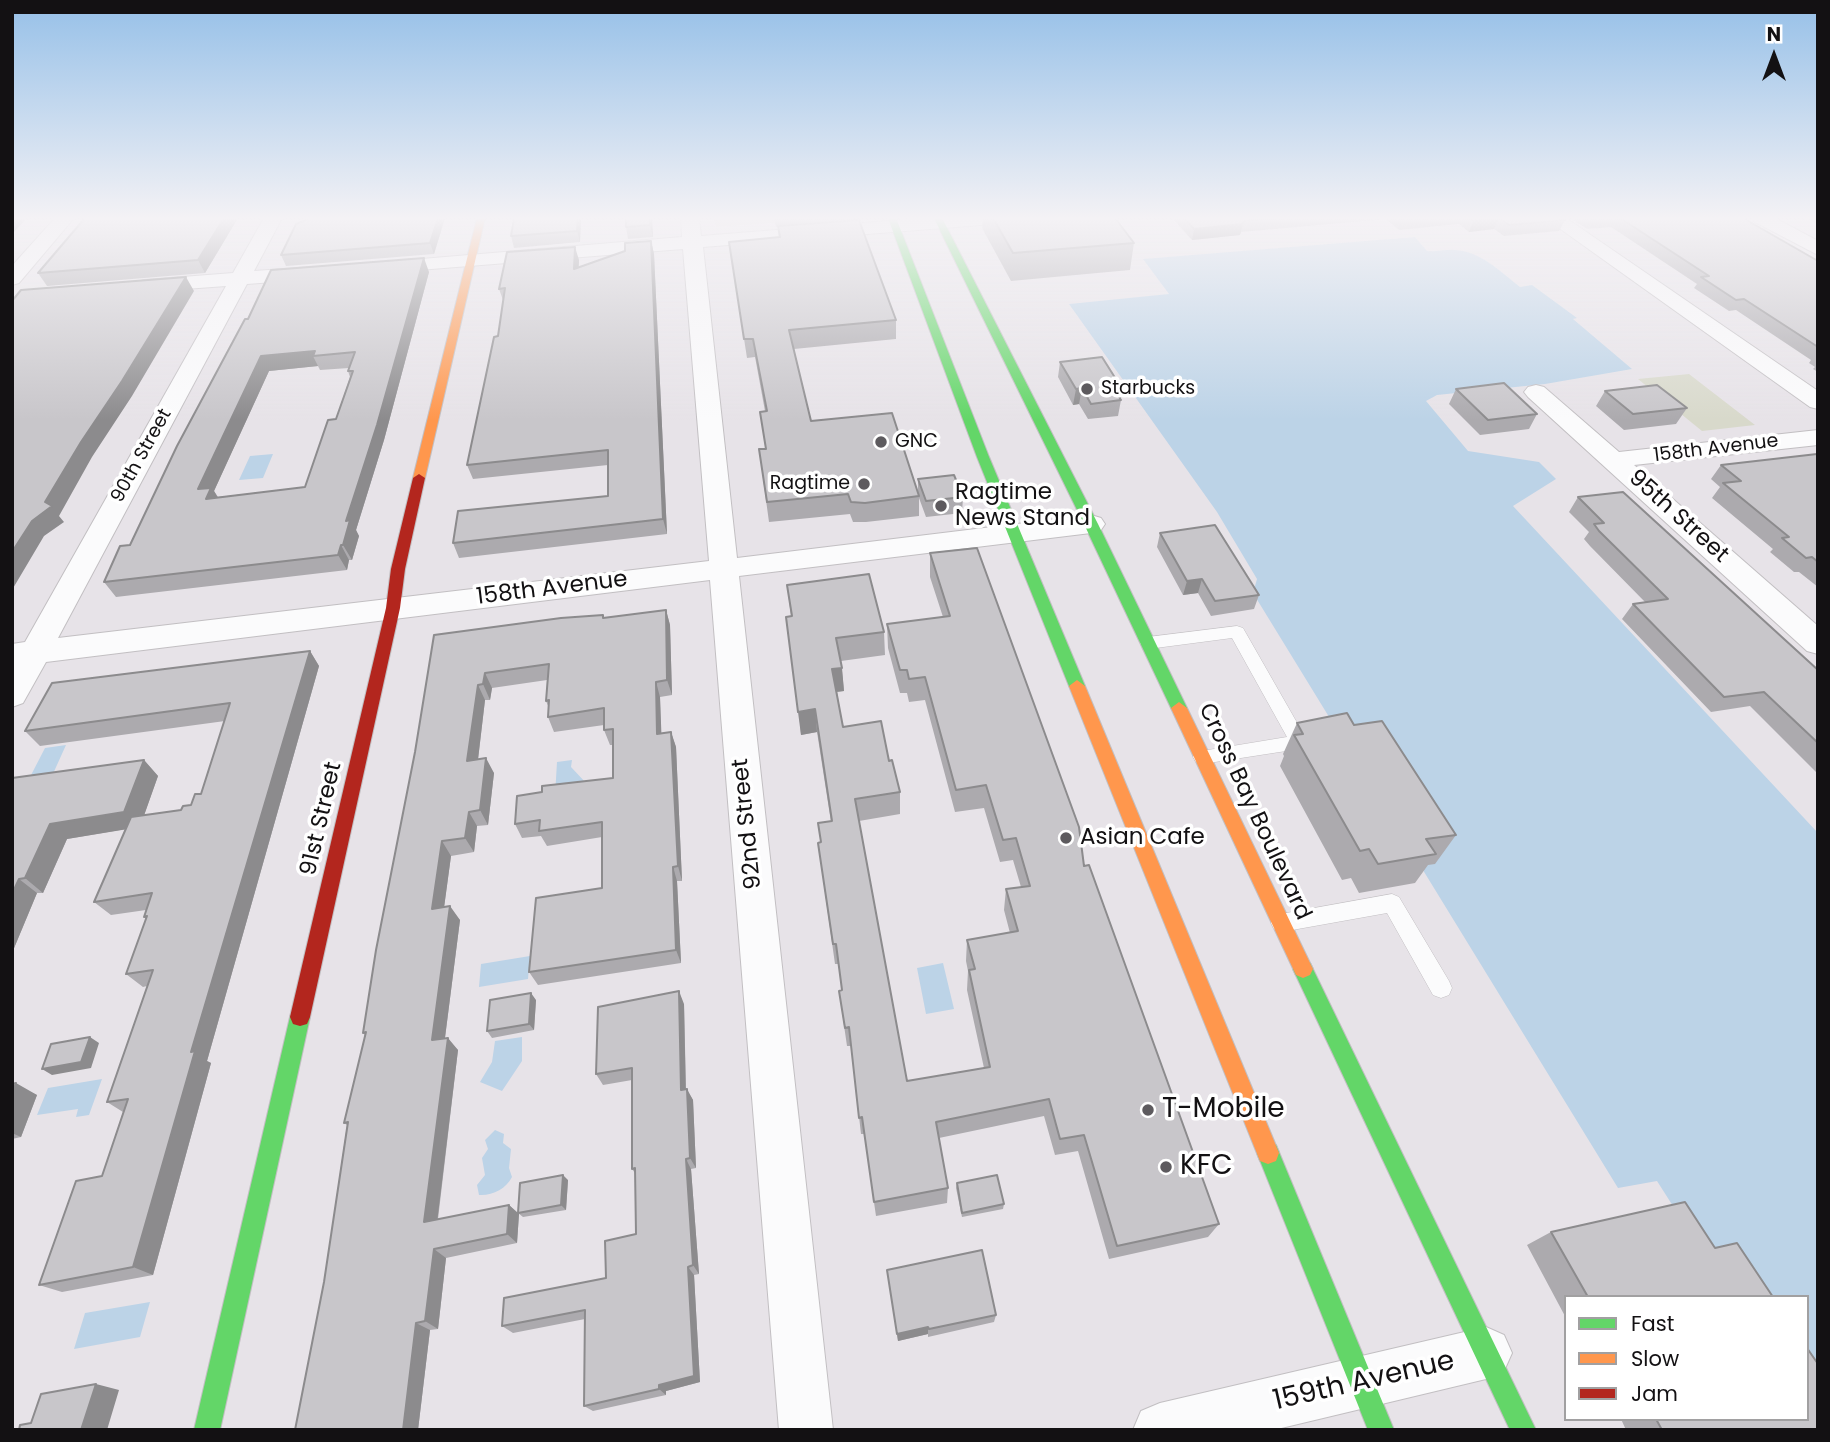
<!DOCTYPE html>
<style>
body{margin:0}
#map{position:relative;width:1830px;height:1442px;overflow:hidden;background:#e7e3e8;font-family:Poppins,sans-serif}
canvas{display:block}
.frame{position:absolute;inset:0;border:14px solid #131113;pointer-events:none}
.legend{position:absolute;left:1564px;top:1295px;width:245px;height:126px;box-sizing:border-box;background:#fff;border:2px solid #a1a0a1;margin:0;padding:9px 12px;list-style:none;font-size:21px;color:#131113}
.legend li{display:flex;align-items:center;gap:14px;height:35px}
.legend b{width:35px;border:2px solid #a1a0a1}
.north{position:absolute;left:1739px;top:21px;width:70px;height:70px;-webkit-text-stroke:5px #fff;paint-order:stroke;rotate:0deg;font-size:19px;font-weight:700;line-height:28px;text-align:center;color:#131113}
.north::after{content:'';display:block;margin:auto;width:24px;height:32px;background:#131113;clip-path:polygon(50% 0,100% 100%,50% 72%,0 100%)}
</style>
<div id="map">
<canvas width="1830" height="1442"></canvas>
<div class="frame"></div>
<ul class="legend">
<li><b style="height:9px;background:#63d668"></b>Fast</li>
<li><b style="height:9px;background:#ff974d"></b>Slow</li>
<li><b style="height:9px;background:#b3261e"></b>Jam</li>
</ul>
<div class="north">N</div>
</div>
<script>
const ctx = document.querySelector('canvas').getContext('2d');
ctx.lineJoin = 'round';
function fill(path, color) { ctx.fillStyle = color; ctx.fill(path, 'evenodd'); }
function trace(path, color, width, dash) { ctx.strokeStyle = color; ctx.lineWidth = width; ctx.lineCap = dash ? 'butt' : 'round'; ctx.setLineDash(dash || []); ctx.stroke(path); }
function label(font, color, halo, rows, align = 'center') {
  ctx.font = font + ' Poppins,sans-serif'; ctx.lineWidth = 7; ctx.setLineDash([]); ctx.textBaseline = 'middle'; ctx.strokeStyle = halo; ctx.fillStyle = color; for (const [text, x, y, turn = 0] of rows) {
    ctx.save(); ctx.translate(x, y); ctx.rotate((+turn || 0) * Math.PI / 180); ctx.textAlign = isNaN(turn) ? turn : align; if (halo) ctx.strokeText(text, 0, 0); ctx.fillText(text, 0, 0); ctx.restore();
  }
}
const commercial = new Path2D(`
 M714 218H843L716 227Z`);
const green = new Path2D(`
 M1689 374 1755 425 1702 431 1638 379Z`);
const water = new Path2D(`
 M1415 237 1427 251C1437 252 1446 249 1455 250 1480 251 1501 272 1520 287L1532 285 1577 318 1573 319 1632 369 1545 384 1437 395 1426 401 1468 451 1539 462 1556 479 1513 506 1818 833V1430L1807 1415V1297H1731L1657 1181 1618 1188 1253 593 1257 579 1217 512 1069 304 1169 294 1143 259Z
 M273 454 263 478 239 480 250 456Z
 M66 745 52 776 29 779 45 748Z
 M572 760 571 767 587 784 555 796 557 762Z
 M530 956 528 979 479 987 481 964Z
 M943 963 954 1009 926 1014 917 968Z
 M522 1037V1061L502 1091 480 1082 492 1062 495 1041Z
 M102 1079 89 1115 76 1117 78 1109 37 1115 48 1088Z
 M495 1130 504 1134 503 1143 511 1149 509 1168 512 1177C506 1189 492 1196 479 1195L477 1185 485 1175 482 1158 488 1149 485 1140Z
 M150 1302 140 1337 74 1349 85 1313Z`);
const lane = new Path2D(`
 M1237 626 1243 628 1308 742 1305 747 1299 749 1202 764 1196 762 1193 757 1196 752 1287 737 1232 638 1148 649 1140 643 1148 637Z
 M1392 894 1399 897 1449 981 1452 988 1449 995 1441 998 1433 995 1387 913 1281 932 1274 929 1271 923 1274 917 1281 914Z`);
const street = new Path2D(`
 M55 218H74L19 283 12 285V266Z
 M264 218H282L254 271 313 267 320 269 323 273 320 277 313 279 247 284 58 638 709 561 683 249 381 273 374 271 371 267 374 263 682 237 681 218H699L701 236 926 218H1003L994 224 703 247 737 558 1091 515 1101 518 1105 524 1101 530 1091 533 739 576 833 1430H779L710 580 46 662 23 703 12 707V644L25 642 226 286 144 292 137 290 134 286 137 282 144 280 233 273Z
 M1545 218H1566L1818 391V409L1810 407Z
 M1753 218H1775L1818 241V255L1755 222Z
 M1536 385 1544 387 1619 452 1818 430V445L1634 465 1818 626V654L1807 651 1528 397 1524 392 1528 387Z
 M1486 1327 1504 1335 1512 1353 1504 1371 1486 1379 1273 1430H1133L1141 1411 1160 1403Z`);
const fast = new Path2D(`
 M888 218H896L989 457 1085 686 1082 690H1072L1069 686 977 457Z
 M934 218H942L1098 524 1187 708 1185 712 1179 714 1171 708 1084 524Z
 M1303 960 1310 963 1536 1430H1510L1293 969 1296 963Z
 M300 1008 307 1010 310 1017 220 1430H194L290 1017 293 1010Z
 M1268 1142 1276 1145 1394 1430H1368L1257 1153 1260 1145Z`);
const slow = new Path2D(`
 M477 218H485L425 478 419 482 413 478Z
 M1077 680 1085 686 1279 1153 1276 1161 1268 1164 1260 1161 1069 686Z
 M1179 702 1187 708 1310 963 1313 969 1310 975 1303 978 1296 975 1171 708Z`);
const jam = new Path2D(`
 M419 474 425 478 405 569 400 608 310 1017 307 1024 300 1026 293 1024 290 1017 386 608 391 569 413 478Z`);
const wall = new Path2D(`
 M238 218 205 273 47 286 38 273Z
 M445 218 434 254 286 266 281 255 306 220Z
 M581 218 580 242 514 248 511 236Z
 M652 218 653 237 628 239 626 227Z
 M774 218H854V220L896 320V339L794 349 811 421 918 493V479L963 497 962 513 926 517 919 498V516L866 522H853L850 514 769 522 759 449H765V411L755 357 747 358 729 242 779 237 778 227H776Z
 M983 218H1115L1134 243 1130 270 1011 281 982 228Z
 M1172 218H1561L1565 220 1559 231 1504 236 1494 229 1469 232 1459 224 1399 230 1386 219 1241 232 1240 235 1192 240Z
 M1570 218H1743L1818 261V372L1813 369 1815 367 1809 363 1811 360 1736 310 1729 311 1694 288 1697 284 1611 227 1587 229Z
 M1806 218H1818V224Z
 M651 241 654 254 667 534 459 558 453 543 608 496V465L473 479 467 465 498 336 503 300 499 289 579 260 578 268Z
 M429 272 384 440 356 530 359 536 352 560H349L347 570 116 597 104 582 130 545 245 319ZM318 366 320 370 349 368 348 371 350 377 336 419 305 487 218 497 214 491 269 371Z
 M1060 362 1119 384 1117 394 1121 400 1118 416 1088 419 1079 404 1073 405 1058 377Z
 M1456 389 1537 414 1529 429 1480 435 1449 404Z
 M1605 391 1687 408 1676 424 1624 430 1596 406Z
 M1818 454V587L1799 572H1794L1770 552 1773 549 1712 498 1720 487 1711 479 1721 465Z
 M1578 497 1818 670V774L1750 706 1711 712 1622 619 1633 604 1645 602 1590 546 1584 539 1589 532 1569 512Z
 M1160 533 1259 595 1254 609 1211 616 1198 593 1183 595 1157 547Z
 M930 553 1084 866 1219 1224 1208 1237 1109 1259 1078 1151 1055 1155 1044 1116 939 1138 948 1188 947 1203 876 1216 864 1134H861L851 1046H847L839 991 842 990 839 964H835L818 843 821 842 831 822 817 732 801 735 791 616 787 585 884 632 885 655 841 661 844 691 837 692 843 727 889 761 900 792V814L859 821 907 1081 984 1068 967 990 968 971 966 961 967 940 1010 933 1004 910 1006 889 1021 887 1013 860 1000 862 984 808 955 812 925 700 909 702 907 693H900L888 648 887 624 943 617 930 577Z
 M666 610 670 625 672 695 660 697 661 733 671 732 676 747 682 881H677L681 963 538 985 529 972 602 888V837L547 846 541 836 522 838 515 824 542 792 613 778V745H610L604 730V725L554 732 548 717 549 708 546 701 547 680 492 688 490 700H485L478 760 494 773 488 825 477 826 474 852 451 856 444 907 460 920 445 1038 458 1050 438 1219 509 1205 519 1214 517 1243 446 1258 438 1329 430 1330 418 1430H295L324 1282 347 1125 344 1123 365 1035 363 1033 415 752 434 635 604 618Z
 M310 651 319 666 207 1061 211 1063 153 1275 62 1292 39 1285 102 1176 123 1112 107 1102 147 986 143 987 126 974 146 919 144 917 146 910 111 915 94 902 126 829 67 839 43 893H37L12 953V778L144 760 158 776 144 815 181 810 191 805 201 794 225 721 40 746 25 731Z
 M1297 723 1354 725 1456 835 1435 864 1428 865 1415 883 1359 893 1351 878 1342 880 1280 766 1284 756 1283 754Z
 M536 1000 534 1030 492 1038 487 1031Z
 M684 1004 686 1089 693 1100 696 1168 691 1169 699 1274 694 1275 700 1382 666 1391V1395L593 1411 584 1406 585 1319 513 1333 502 1326 606 1278 636 1234 635 1173 632 1169V1080L603 1085 596 1074Z
 M12 1084 37 1095 21 1137 12 1139Z
 M568 1180 566 1210 523 1217 518 1213Z
 M957 1183 1004 1204 1003 1209 962 1217 956 1188Z
 M1551 1232 1715 1248 1773 1297H1566V1318L1527 1245Z
 M887 1270 996 1315 994 1322 928 1337V1334L898 1341Z
 M1621 1419H1807L1818 1430H1626Z`);
const shadedWall = new Path2D(`
 M12 218H27L12 234Z
 M224 218H238L205 273 198 260Z
 M438 218H445L434 254 430 243Z
 M578 218H581L580 242 577 231Z
 M650 218H652L653 237 650 225Z
 M1499 218 1494 229 1469 232 1473 221Z
 M1244 221 1240 235 1192 240 1194 229Z
 M651 241 654 254 667 534 663 519Z
 M575 247 579 260 578 283 574 269Z
 M424 258 429 272 384 440 356 530 359 536 352 560 343 545 346 521Z
 M186 277 194 291 132 396 92 457 59 516 64 522 44 536 12 590V552L32 521 45 502 81 442Z
 M315 351 313 356 318 366 269 371 214 491 221 503 216 514 198 489 261 356Z
 M1082 388 1079 404 1073 405 1076 389Z
 M341 545 349 560 347 570 338 555Z
 M1202 579 1198 593 1183 595 1187 581Z
 M666 610 670 625 672 695 667 680Z
 M310 651 319 666 207 1061 211 1063 153 1275 133 1267 191 1052Z
 M842 668 844 691 835 692 832 669Z
 M485 673 492 688 490 700 483 684Z
 M656 682 660 697 662 749 657 734Z
 M478 685 485 700 476 776 467 761Z
 M815 709 817 732 801 735 798 712Z
 M671 732 676 747 682 881 678 866Z
 M486 758 494 773 488 825 480 810Z
 M144 760 158 776 140 827 67 839 43 893 25 878 50 824Z
 M469 812 477 826 474 852 465 838Z
 M442 841 451 856 442 923 432 909Z
 M673 867 677 881 681 963 676 950Z
 M19 879 37 893 12 953V894Z
 M450 906 460 920 443 1053 432 1040Z
 M679 991 684 1004 686 1102 681 1090Z
 M531 993 536 1000 534 1030 529 1024Z
 M90 1037 99 1043 91 1068 52 1075 42 1069Z
 M448 1038 458 1050 436 1231 424 1222Z
 M16 1083 37 1095 21 1137 12 1133V1093Z
 M687 1089 693 1100 696 1168 690 1158Z
 M686 1159 691 1169 699 1274 693 1265Z
 M563 1175 568 1180 566 1210 561 1205Z
 M509 1205 519 1214 517 1243 507 1234Z
 M434 1249 446 1258 438 1329 425 1321Z
 M688 1267 694 1275 700 1382 666 1391V1395L659 1389V1385Z
 M416 1323 430 1330 418 1430H403Z
 M928 1327V1334L898 1341 897 1334Z
 M96 1384 119 1390 107 1430H81Z`);
const building = new Path2D(`
 M85 218H224L198 260 38 273Z
 M307 218H438L430 243 281 255 296 224 306 220Z
 M514 218H578L577 231 511 236Z
 M626 218H650V225L626 227Z
 M993 218H1115L1134 243 1013 253Z
 M1184 218H1277L1244 221 1242 224 1194 229Z
 M1469 218H1561L1565 220 1509 225 1499 218 1473 221Z
 M1620 218H1743L1818 261V347L1744 299 1736 300 1701 277 1709 276Z
 M859 220 896 320 789 330 811 421 892 413 919 496 865 503 851 502 848 494 767 502 759 449H766L760 412 767 411 753 339H744L729 242 780 237 778 226Z
 M651 241 663 519 453 543 458 511 608 496V450L467 465 494 337 498 336 505 288 499 289 507 252 575 247 574 269 625 251V243Z
 M424 258 377 425 346 521 350 520 343 545H341L338 555 104 582 120 546 130 545 177 446 245 319H248L271 270ZM315 351 313 356 355 352 348 371H353L336 419 328 420 305 487 206 499 211 488 198 489 261 356Z
 M186 277 122 381 81 442 45 502 52 506 32 521 12 552V301L21 290Z
 M1102 357 1119 384 1112 385 1121 400 1091 404 1082 388 1076 389 1060 362Z
 M1504 383 1537 414 1488 420 1456 389Z
 M1657 385 1687 408 1633 414 1605 391Z
 M1817 454H1818V562L1812 557 1806 558 1782 538 1789 537 1723 483 1741 481 1721 465Z
 M954 475 963 497 926 501 918 479Z
 M1623 492 1818 670V743L1764 692 1724 697 1633 604 1668 599 1599 531 1594 524 1604 523 1578 497Z
 M1215 525 1259 595 1215 601 1202 579 1187 581 1160 533Z
 M977 548 1079 827 1084 866 1089 865 1219 1224 1117 1246 1084 1135 1060 1139 1049 1099 936 1122 948 1188 874 1202 862 1117 859 1118 849 1027 845 1028 839 991 842 990 836 944H833L818 843 821 842 818 823 832 821 815 709 798 712 786 617 792 616 787 585 869 574 884 632 836 638 842 668 832 669 843 727 881 721 889 761 892 760 900 792 855 799 907 1081 990 1067 969 970 975 969 967 940 1018 931 1006 889 1030 886 1016 838 1003 840 986 785 956 790 925 677 909 679 907 670H900L887 624 950 616 930 553Z
 M666 610 667 680 656 682 657 734 671 732 678 866 673 867 676 950 529 972 536 898 602 888V822L539 831 540 820 515 824 517 796 542 792V786L613 778V729L604 730V708L548 717 549 700 546 701 549 664 485 673 483 684 478 685 467 761 486 758 480 810 469 812 465 838 442 841 432 909 450 906 432 1040 448 1038 424 1222 509 1205 507 1234 434 1249 425 1321 416 1323 403 1430H295L324 1282 348 1122 344 1123 366 1032 363 1033 376 950 415 752 434 635 561 618 603 615V618Z
 M310 651 191 1052 195 1051 133 1267 39 1285 76 1181 102 1176 128 1099 107 1102 153 970 126 974 147 916 144 917 152 893 94 902 131 817 181 810 183 806 191 805 195 794H201L230 703 25 731 52 683Z
 M1347 713 1354 725 1382 721 1456 835 1426 839 1436 854 1378 864 1369 849 1360 851 1294 735 1303 734 1297 723Z
 M144 760 124 812 50 824 25 878 19 879 12 894V778Z
 M679 991 681 1090 687 1089 690 1158 686 1159 693 1265 688 1267 694 1376 659 1385V1389L584 1406 585 1310 502 1326 504 1298 606 1278 605 1241 636 1234 635 1168 632 1169V1068L596 1074 598 1007Z
 M531 993 529 1024 487 1031 490 1000Z
 M90 1037 81 1062 42 1069 51 1044Z
 M16 1083 12 1093V1084Z
 M563 1175 561 1205 518 1213 520 1183Z
 M997 1175 1004 1204 962 1213 957 1183Z
 M1685 1202 1715 1248 1737 1243 1773 1297H1588L1551 1232Z
 M982 1250 996 1315 929 1329 928 1327 897 1334 887 1270Z
 M1807 1348 1818 1364V1430H1662L1656 1419H1807Z
 M96 1384 81 1430H19L20 1425 31 1423 41 1394Z`);
const markers = [
 [1087,389,7,"#5d5a5e"],
 [881,442,7,"#5d5a5e"],
 [864,484,7,"#5d5a5e"],
 [941,506,7,"#5d5a5e"],
 [1066,838,7,"#5d5a5e"],
 [1148,1110,7,"#5d5a5e"],
 [1166,1167,7,"#5d5a5e"]
];
const farPoinames = [
 ["Starbucks",1101,389],
 ["GNC",895,442],
 ["Ragtime",850,484,"right"]
];
const farStreetnames = [
 ["158th Avenue",1716,449,-7],
 ["90th Street",142,456,-61]
];
const poiNames = [
 ["Ragtime",955,493],
 ["News Stand",955,519],
 ["Asian Cafe",1080,838]
];
const streetNames = [
 ["95th Street",1678,517,42],
 ["158th Avenue",552,589,-7],
 ["Cross Bay Boulevard",1254,812,65],
 ["91st Street",322,819,-77],
 ["92nd Street",748,824,-96]
];
const nearPoinames = [
 ["T-Mobile",1162,1110],
 ["KFC",1180,1167]
];
const nearStreetnames = [
 ["159th Avenue",1364,1382,-13]
];
fill(commercial, '#e6ded5');
fill(green, '#d8d9cb');
fill(water, '#bcd3e7');
trace(lane, '#c2bfc2', 1);
trace(street, '#c2bfc2', 2);
trace(fast, '#c2bfc2', 2);
trace(slow, '#c2bfc2', 2);
trace(jam, '#c2bfc2', 2);
fill(lane, '#fbfbfc');
fill(street, '#fbfbfc');
fill(fast, '#63d668');
fill(slow, '#ff974d');
fill(jam, '#b3261e');
fill(wall, '#acaaae');
fill(shadedWall, '#8c8b8d');
fill(building, '#c8c6ca');
trace(building, '#8c8b8d', 2);
const sky = ctx.createLinearGradient(0, 0, 0, 420);
sky.addColorStop(0, '#96c0e8');
sky.addColorStop(0.52, '#f4f2f5');
sky.addColorStop(1, '#f4f2f500');
ctx.fillStyle = sky;
ctx.fillRect(0, 0, 1830, 420);
for (const [x, y, r, color] of markers) { const dot = new Path2D(); dot.arc(x, y, r, 0, 2 * Math.PI); ctx.fillStyle = color; ctx.fill(dot); trace(dot, '#fff', 2.5); }
label('19px', '#131113', '#fff', farPoinames, 'left');
label('19px', '#131113', '#fff', farStreetnames);
label('23px', '#131113', '#fff', poiNames, 'left');
label('23px', '#131113', '#fff', streetNames);
label('28px', '#131113', '#fff', nearPoinames, 'left');
label('28px', '#131113', '#fff', nearStreetnames);
</script>
